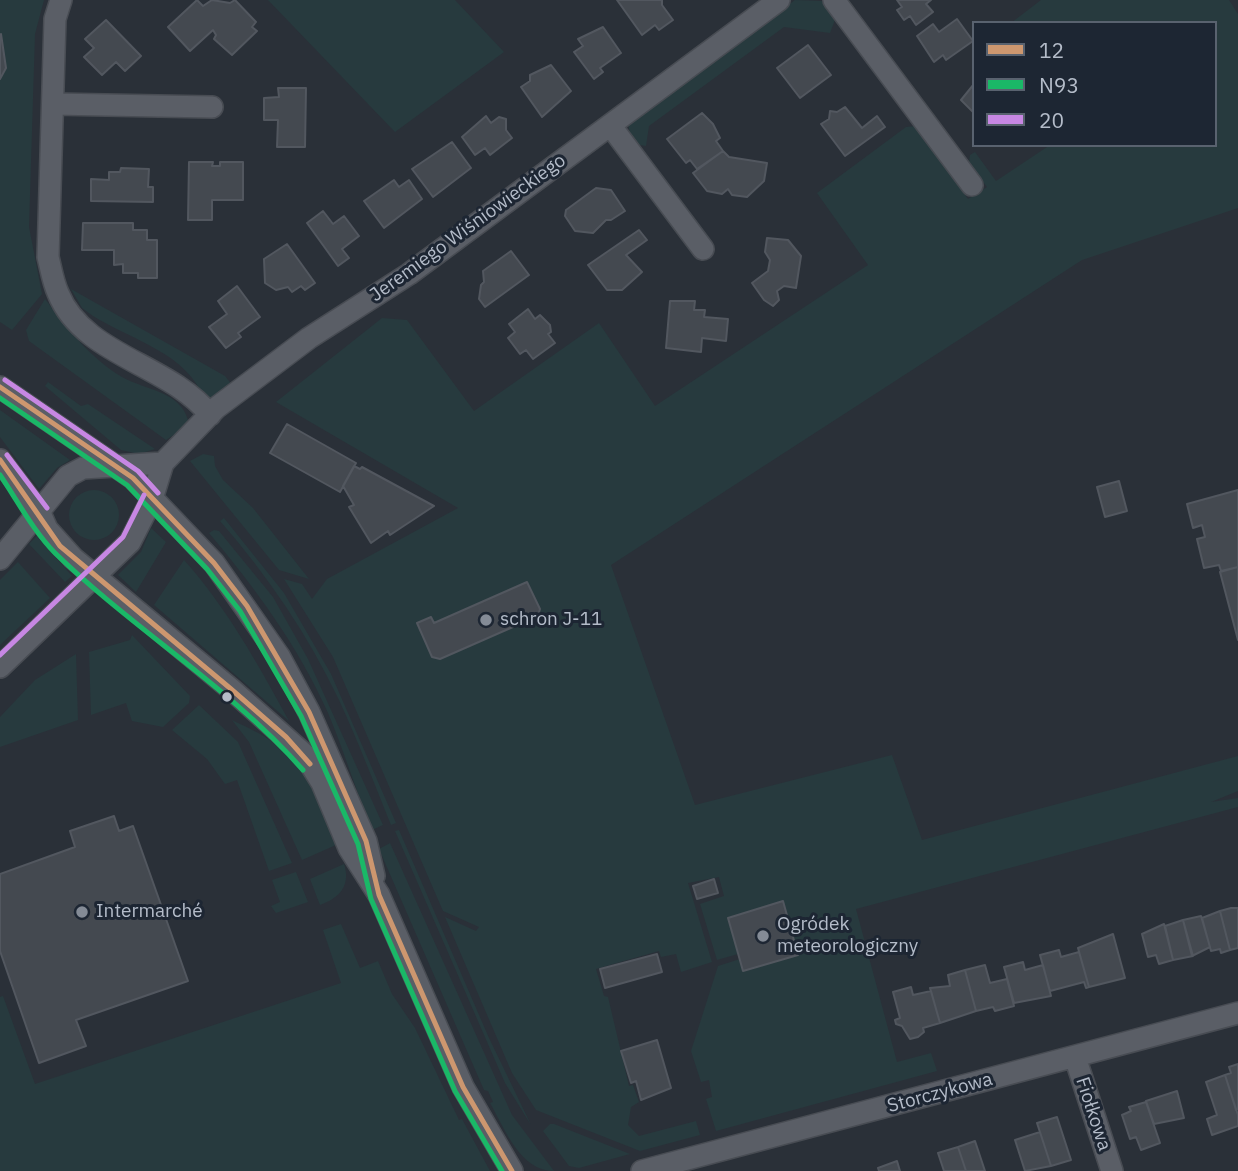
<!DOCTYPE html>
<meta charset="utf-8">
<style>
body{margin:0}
#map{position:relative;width:1238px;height:1171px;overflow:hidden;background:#2a3038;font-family:"IBM Plex Sans",sans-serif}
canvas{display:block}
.legend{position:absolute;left:972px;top:21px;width:245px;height:126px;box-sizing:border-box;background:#1d2633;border:2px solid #59626f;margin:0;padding:9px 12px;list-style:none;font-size:21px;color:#b4bcc9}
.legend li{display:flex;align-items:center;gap:14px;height:35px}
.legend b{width:35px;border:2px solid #59626f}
</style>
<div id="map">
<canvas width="1238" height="1171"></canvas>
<ul class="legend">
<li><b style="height:9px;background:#cd976f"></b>12</li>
<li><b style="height:9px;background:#1ab867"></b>N93</li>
<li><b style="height:9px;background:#c787e3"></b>20</li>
</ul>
</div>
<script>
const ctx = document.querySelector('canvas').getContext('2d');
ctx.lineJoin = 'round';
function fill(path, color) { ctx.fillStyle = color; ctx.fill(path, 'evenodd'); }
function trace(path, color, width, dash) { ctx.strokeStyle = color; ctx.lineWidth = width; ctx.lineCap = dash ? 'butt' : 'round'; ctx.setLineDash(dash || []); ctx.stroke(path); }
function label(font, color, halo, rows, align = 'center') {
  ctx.font = font + ' "IBM Plex Sans",sans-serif'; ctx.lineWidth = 6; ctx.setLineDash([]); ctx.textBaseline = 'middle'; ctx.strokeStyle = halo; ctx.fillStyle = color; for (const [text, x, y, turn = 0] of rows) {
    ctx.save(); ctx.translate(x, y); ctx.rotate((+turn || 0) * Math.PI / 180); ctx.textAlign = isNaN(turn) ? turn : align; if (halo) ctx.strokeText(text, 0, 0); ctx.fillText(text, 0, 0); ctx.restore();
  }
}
const green = new Path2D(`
 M0 0H44L35 34 29 227 42 294 12 330 0 322Z
 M268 0H455L504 52 395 132Z
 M795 0 822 1 836 17 830 33 784 27 649 126 646 146 633 144 628 125Z
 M1041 0H1229L1238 14V208L1082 260 611 565 695 805 892 755 922 840 1238 756V791L1211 802 1238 798V807L856 909 897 1062 931 1053 937 1071 716 1131 706 1099 712 1097 709 1080 701 1082 691 1051 718 966 740 959 738 954 717 960 700 904 724 896 719 877 688 883 712 962 681 972 676 954 661 957 659 951 596 969 604 996 608 997 629 1086 633 1085 639 1102 631 1107 628 1125 639 1136 696 1121 700 1135 640 1151 536 1110 512 1073 445 917 476 931 479 927 443 911 333 657 284 579 302 584 312 599 327 579 458 508 276 402 382 318 407 320 474 411 599 323 655 406 868 265 817 193 906 127 916 126 968 199 987 187 969 163 970 155 975 152 996 181 1050 145H1215V23H1011Z
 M71 289 225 376 232 385 213 402 205 401C188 353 133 341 93 316L82 308Z
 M45 299C68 329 89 357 122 377 145 390 180 391 188 420L184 428 166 440 29 341 26 330Z
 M48 382 81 406 88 404 155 449 139 454 121 450 45 386Z
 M0 410 70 460 57 468 39 489 0 437Z
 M203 454 214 456 215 466 223 480 253 508 309 579 279 570 190 461Z
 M69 515a25 25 0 1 1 50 0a25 25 0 1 1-50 0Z
 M224 518 284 593 331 674 396 823 391 825C374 783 358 741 339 700 308 635 268 576 220 521Z
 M151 528 166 542 136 592 118 575 141 552Z
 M214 530 219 531 273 597 308 659 383 825 372 830C356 791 344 751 328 713 298 646 256 589 209 533Z
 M37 536 72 576 65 582 29 544Z
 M184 560C227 608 258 664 289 721L154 605Z
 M18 562 50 598 0 645V580Z
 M132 635 190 696 189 703 163 727 132 721 126 703 91 715 89 652 130 640Z
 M76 654 78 720 0 747V717L35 680Z
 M199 705 238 742 292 863 269 871 237 780 225 784 207 759 172 730Z
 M232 720C246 727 263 734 275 744 307 768 324 809 336 845L302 860 249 742Z
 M399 830 489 1038 531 1125 505 1083 395 831Z
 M390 843 512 1115 554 1171C520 1171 505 1129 490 1103L493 1102 488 1091 484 1090 379 849Z
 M344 864C351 885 340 898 320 905L310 879Z
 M296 872 308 902 276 913 271 906 280 902 272 880Z
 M341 924 360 968 378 961 392 994 415 1028 459 1120 462 1119 490 1171H0V997L3 996 35 1084 341 983 323 930Z
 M550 1124H554L630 1154 579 1168 569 1166 543 1131Z`);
const building = new Path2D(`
 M197 0 203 6 212 0 230 3 235 0 256 22 252 27 257 31 232 55 214 39 216 35 213 30 190 51 168 27Z
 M617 0H662V5L673 20 659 30 655 25 642 35Z
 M897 0H931L926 4 933 12 916 25 910 16 904 20 897 10 902 7Z
 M957 19 973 41 946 60 943 55 934 62 917 36 933 24 939 32Z
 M106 20 141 56 125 71 116 62 102 75 84 57 94 48 85 39Z
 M603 27 621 53 600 68 603 72 594 79 574 52 583 46 578 39Z
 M1 34 6 68 0 79V35Z
 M808 45 831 75 800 98 777 68Z
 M551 65 571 91 542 117 521 87 530 81V75Z
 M974 84V113L961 100Z
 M278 88H306L305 147H277L278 120H264V98L279 97Z
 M845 107 862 128 877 116 885 127 845 156 821 124 829 119 830 111 837 112Z
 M702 113 713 124 720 138 716 141 723 151 697 169 690 160 686 163 667 139Z
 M486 116 491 123 499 117 506 119V130L512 138 490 155 485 148 475 155 462 137Z
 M452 142 471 168 433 197 412 169Z
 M723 151 729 157 767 163 764 181 747 197 732 195 728 189 722 194 707 191 693 173Z
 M189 162H213L212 166H220V162H243V200H212V220H188Z
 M121 168 149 169 148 187H153V202L91 201V179L109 180V172H120Z
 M394 180 399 187 409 180 422 199 384 228 364 201Z
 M596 188 611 190 625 211 611 220H606L593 233 575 231 565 216 566 210Z
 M323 211 333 224 344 216 359 236 342 249 349 258 338 266 307 223Z
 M83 223H133V230H147V240H157V278H138V273H123V264L114 265V250H82Z
 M639 230 647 240 626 255 642 272 622 290H607L588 265Z
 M767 238 788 240 801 256 796 288 784 286 777 291 779 300 773 306 764 300 752 283 768 271 770 260 765 252Z
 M287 244 315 283 305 290 301 286 292 292 288 287 276 290 265 283 264 259Z
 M511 251 529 275 485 307 479 299 481 285 484 282 483 271Z
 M237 286 260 317 238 333 241 337 226 348 209 327 227 314 218 301Z
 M670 301H695L694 310H705L704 317 728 319 726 341 702 338 701 352 666 348Z
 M528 309 535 319 540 315 550 325 551 332 548 334 555 343 533 359 526 350 520 354 508 338 515 332 509 324Z
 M287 424 356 463 340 492 270 453Z
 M354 466 360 469 362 467 434 506 390 535 388 531 371 543 349 507 354 505 343 486Z
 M1119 481 1127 511 1105 517 1097 487Z
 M1238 490V567L1221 571 1219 565 1204 568 1197 539 1205 537 1202 525 1193 528 1187 504Z
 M1238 567V640L1220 572Z
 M527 582 540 609 538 616 440 659 432 657 417 623 431 617 434 623Z
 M114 816 119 831 133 826 188 981 76 1020 86 1046 39 1063 0 951V874L75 847 70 831Z
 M714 879 718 893 697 899 693 886Z
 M783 901 798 955 743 971 728 918Z
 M1231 908H1238V948L1230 950 1220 911Z
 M1220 911 1230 950 1221 953 1220 949 1211 951 1202 918Z
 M1201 916 1210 947 1192 956 1183 920Z
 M1183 920 1193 956 1173 960 1165 926Z
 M1164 924 1173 960 1159 964 1156 955 1148 957 1142 934Z
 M1113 934 1125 978 1089 987 1078 948Z
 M1059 950 1061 957 1079 952 1089 987 1086 988 1084 982 1050 991 1040 955Z
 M657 954 662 972 605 988 600 969Z
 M1023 962 1025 970 1043 965 1051 996 1014 1003 1004 967Z
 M985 965 990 983 1007 979 1014 1006 995 1011 993 1007 976 1011 965 970Z
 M965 970 976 1011 940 1023 930 988 950 986 948 975Z
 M911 987 913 995 931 991 940 1023 923 1028 924 1032 918 1037 910 1039 902 1026 896 1024 895 1020 900 1018 893 992Z
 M657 1040 671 1088 641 1100 636 1081 631 1083 621 1051Z
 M1238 1064V1109L1236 1110 1225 1075 1231 1073 1229 1067Z
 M1225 1075 1238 1115V1126L1212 1135 1207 1119 1217 1115 1206 1082Z
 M1177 1091 1184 1118 1154 1124 1146 1101Z
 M1146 1102 1160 1143 1141 1150 1136 1137 1130 1139 1122 1115 1131 1111 1129 1107Z
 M1057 1117 1071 1160 1051 1166 1037 1123Z
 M1040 1132 1051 1166 1025 1171 1015 1140Z
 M975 1141 985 1171H966L958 1147Z
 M958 1147 966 1171H944L938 1153Z
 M897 1161 900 1171H879L878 1168Z`);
const minor = new Path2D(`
 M61 0 55 19 48 257C51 269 53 282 58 293 83 356 170 364 210 415
 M834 0 972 185
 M53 104 212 107
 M610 125 703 249
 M0 387 133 478 214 563 279 656 309 712 366 841 374 876
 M0 460 40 513 47 529 73 558 231 689 304 754 322 783 349 848 379 895 463 1087 512 1171
 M0 559 68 476 83 468 163 463
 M0 667 130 542 152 499 163 463 216 408 309 338 409 274 779 0
 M1075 1057 1112 1171
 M642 1171 1238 1013`);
const bus1 = new Path2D(`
 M0 387 133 478 214 563 247 606 309 712 366 841 379 895 463 1087 512 1171
 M0 460 60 546 231 689 286 737 310 764`);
const bus2 = new Path2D(`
 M0 398 127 485 207 569 240 611 301 716 358 844 371 899 455 1091 502 1171
 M0 475C17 500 34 532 55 553 134 630 230 687 303 770`);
const bus3 = new Path2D(`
 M5 380 138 471 158 493
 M7 455 47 508
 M0 655 123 537 144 495`);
const markers = [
 [486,620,7,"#848b96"],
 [227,697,6,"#b4bcc9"],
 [82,912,7,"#848b96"],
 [763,936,7,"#848b96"]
];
const streetNames = [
 ["Jeremiego Wiśniowieckiego",468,228,-36],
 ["Storczykowa",940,1093,-15],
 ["Fiołkowa",1093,1114,72]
];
const poiNames = [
 ["schron J-11",500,620],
 ["Intermarché",96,912],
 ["Ogródek",777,925],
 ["meteorologiczny",777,947]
];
fill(green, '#273a3e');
fill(building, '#444950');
trace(building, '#52575f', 2);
trace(minor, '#484c53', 24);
trace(minor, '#5a5e66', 21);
trace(bus1, '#cd976f', 5);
trace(bus2, '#1ab867', 5);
trace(bus3, '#c787e3', 5);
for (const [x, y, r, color] of markers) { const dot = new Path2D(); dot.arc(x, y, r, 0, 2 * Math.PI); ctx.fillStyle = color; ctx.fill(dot); trace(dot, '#1d2633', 2.5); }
label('19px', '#b4bcc9', '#1d2633', streetNames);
label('19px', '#b4bcc9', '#1d2633', poiNames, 'left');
</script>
